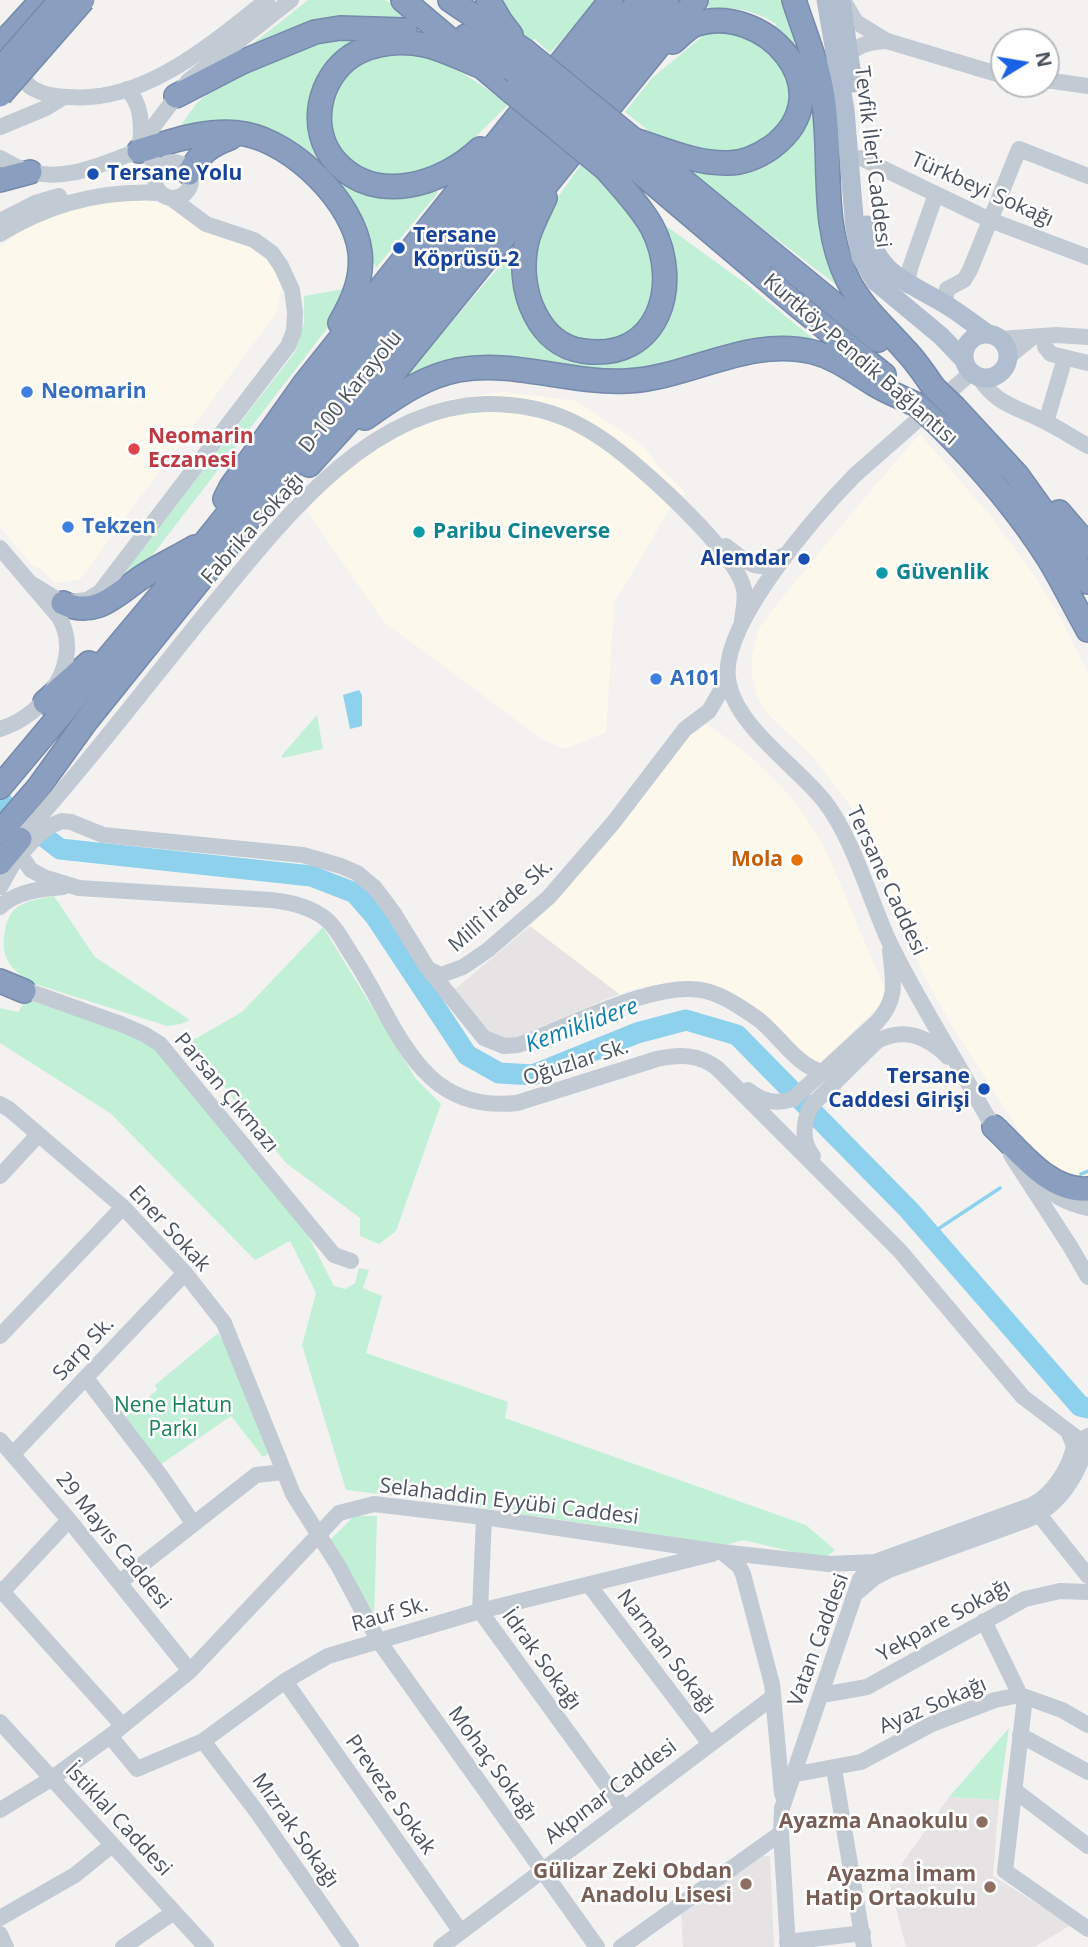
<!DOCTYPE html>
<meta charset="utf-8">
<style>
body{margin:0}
#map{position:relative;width:1088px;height:1947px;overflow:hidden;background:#f4f2f1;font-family:"Open Sans",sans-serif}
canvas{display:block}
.north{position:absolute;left:990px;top:28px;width:70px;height:70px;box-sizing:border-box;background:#fff;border:2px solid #b6babf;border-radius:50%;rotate:79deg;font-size:19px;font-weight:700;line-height:28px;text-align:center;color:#49535f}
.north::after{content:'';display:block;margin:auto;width:24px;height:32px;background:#1962e6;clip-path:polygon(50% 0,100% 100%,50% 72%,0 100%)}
</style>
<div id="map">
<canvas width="1088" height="1947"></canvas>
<div class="north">N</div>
</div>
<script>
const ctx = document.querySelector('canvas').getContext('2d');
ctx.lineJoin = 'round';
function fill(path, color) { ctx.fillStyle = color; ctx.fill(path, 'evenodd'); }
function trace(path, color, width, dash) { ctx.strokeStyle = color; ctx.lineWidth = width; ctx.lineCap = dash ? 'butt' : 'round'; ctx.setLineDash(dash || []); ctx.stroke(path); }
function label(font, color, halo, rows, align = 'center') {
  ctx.font = font + ' "Open Sans",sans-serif'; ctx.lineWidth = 5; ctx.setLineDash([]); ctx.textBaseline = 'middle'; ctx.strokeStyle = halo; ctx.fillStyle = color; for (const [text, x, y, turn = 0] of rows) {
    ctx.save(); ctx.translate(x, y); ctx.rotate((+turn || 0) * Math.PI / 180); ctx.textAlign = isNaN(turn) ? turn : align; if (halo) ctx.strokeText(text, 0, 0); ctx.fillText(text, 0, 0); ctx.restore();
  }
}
const commercial = new Path2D(`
 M138 199 164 204 209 232 253 244 274 263 282 283 277 312 80 579 55 583 40 568 33 566 0 527V247L21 231 64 212 104 201Z
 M503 392 576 401 643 445 658 466 686 493 669 510 614 603 606 732 565 749 543 740 384 622 307 511 332 466 404 416 447 400Z
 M920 434 992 518 1032 572 1061 619 1088 674V1182L1054 1172 1029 1146 951 1024 925 977 864 830 847 801 813 757 765 711 757 696 752 676V655L758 630 777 604 873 488Z
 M705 725 711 727 752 758 783 788 805 817 824 846 888 997 815 1068 770 1022 667 984 644 986 619 994 530 926 558 899 692 730Z`);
const education = new Path2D(`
 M530 926 619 994 512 1039 487 1037 453 991Z
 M949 1797 999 1800 993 1876 1071 1925 1034 1947H906L889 1882Z
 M759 1856H770L774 1947H683L681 1912Z`);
const green = new Path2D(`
 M308 0H385L433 30 391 20 241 53Z
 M496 0H597L550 53 535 39 531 41 505 17Z
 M709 0H785L804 53 797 52 784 34 775 26 776 24C754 10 726 3 702 14L701 10Z
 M727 25 776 44 795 101 762 149 721 158 654 135 625 112 652 78 704 35 702 30Z
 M374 34 324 72 336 171 438 187 437 194 376 268 367 246 265 132 230 120 181 125 196 104 214 88 279 53 330 36Z
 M415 51C453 66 477 80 508 105L458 154 430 174 366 176 335 147 327 107 331 88 363 56Z
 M814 95 839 287 688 171 687 165 728 171Z
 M582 163 621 199 650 237 659 295 626 340 575 345 540 315 530 269 533 239 554 203Z
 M662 223 745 283 822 346 651 370 400 382 498 268 520 246 550 344 648 341Z
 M350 288 339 313 134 579 103 599 295 352 304 323V296Z
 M317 715 323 749 282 758V755Z
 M54 896 95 957 190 1020 181 1024 167 1026 29 982C9 966 0 958 5 931 6 925 8 916 13 911 23 900 41 899 54 896Z
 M323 927 416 1079 441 1104 396 1231 379 1244 360 1236V1218L286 1163 188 1043 242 1012Z
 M38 1000 140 1037 163 1050 301 1222 334 1286 345 1289 355 1283 359 1268 369 1270 363 1288 382 1296 366 1353 508 1402 505 1418 806 1525 835 1550 823 1559 743 1540 726 1545 451 1503 346 1490 302 1345 316 1293 290 1241 255 1260 110 1113 0 1043V1008L18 1012 23 1004Z
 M218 1333 227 1348 268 1454 263 1457 231 1416 160 1465 124 1418 157 1390 155 1385Z
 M354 1516H377L374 1622 330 1540Z
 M1009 1728 999 1800 949 1797Z`);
const water = new Path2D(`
 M359 690 362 695V726L350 729 343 695Z`);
const stream = new Path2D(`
 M1081 1174 1088 1171
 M929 1235 1000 1188`);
const river = new Path2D(`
 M0 799 6 807 60 849 311 876 355 893 375 916 467 1055 499 1073 533 1075 637 1033 686 1020 737 1035 909 1210 1080 1406 1088 1408`);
const minor = new Path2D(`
 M843 0 856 22 887 41 1004 76
 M849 54C861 43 872 42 887 41
 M12 70C19 75 25 83 32 88 42 94 57 97 69 97 145 103 211 44 267 0
 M1046 80 1088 86
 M127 89C142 104 142 125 140 145
 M0 127 46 108 64 97
 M139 151 153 127 188 81 291 0
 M0 158C10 163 20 170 31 172 70 182 104 162 139 151L147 153 158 169
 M861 158 990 220 1088 257
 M155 180a18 18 0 1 1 36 0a18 18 0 1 1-36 0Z
 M0 221 35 203 59 196
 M0 234C49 204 102 190 160 193
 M907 285 910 268 936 194
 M945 304 947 289 964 280 970 270 1019 149 1088 176
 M1044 336 1045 347 1051 354 1088 363
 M1000 339 1056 335 1088 337
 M1007 358 1033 337
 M972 372 855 475C817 514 721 623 728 678 733 725 797 766 825 802 853 839 868 894 887 937 908 982 934 1024 959 1067 972 1090 985 1114 999 1136
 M978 376C995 403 1013 406 1040 419 1057 427 1072 437 1088 446
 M1046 422 1065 358
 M726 546C745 561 760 577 782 556
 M0 548 59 617C85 662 44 716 0 729
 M32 584 63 603 87 600 100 592 288 346 294 331 295 312 292 290 281 266 272 253 254 240 206 224 171 198
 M742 621C743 611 746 599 744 589 737 556 664 489 637 466 590 425 549 403 485 404 362 408 274 532 202 618 142 692 84 768 20 839L22 857 31 870 46 878 79 888 271 900C290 902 311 907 326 919 337 928 344 943 351 954 397 1022 416 1114 517 1103L657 1059C680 1054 698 1054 717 1068L900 1251 1023 1397 1077 1438 1083 1439 1088 1436
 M0 887 14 862 36 837 50 826 62 821 71 822 103 835 303 855 341 866 357 873 375 888 393 912 428 969 441 975 463 967 488 950 549 897 613 823 685 729 709 711 728 678
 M0 907C17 891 40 889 63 887
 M430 971 484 1038 504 1046 518 1045C566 1028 658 978 706 991 725 996 742 1008 758 1019 779 1035 797 1067 823 1072
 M17 987 121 1024 144 1034 160 1044 334 1255 351 1261
 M748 1090C762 1101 775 1105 793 1099L877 1022C899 998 893 980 890 950
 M0 1104 9 1109 123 1207 185 1273 224 1323 293 1494 339 1567 378 1640 597 1947
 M1011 1155 1070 1246 1088 1277
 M813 1156C801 1141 803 1122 811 1106L877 1041C904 1027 927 1036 948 1057
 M0 1176 38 1135
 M1035 1177C1051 1195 1065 1203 1088 1208
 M0 1336 123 1207
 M86 1378 160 1475 193 1523
 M0 1440 69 1520 190 1671
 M13 1454 185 1273
 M1033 1507 1088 1576
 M484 1517 480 1611 624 1809
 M723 1553 739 1566 743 1574 772 1684 782 1794
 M120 1582 256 1475 283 1472
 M589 1585 710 1744
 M0 1589 122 1725
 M859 1591 874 1578 889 1570 1027 1520C1061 1505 1080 1473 1088 1439
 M0 1594 69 1520
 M984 1621 1020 1695
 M285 1681 461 1932
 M822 1695 867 1687 1025 1599 1060 1591 1088 1592
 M1025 1697 1005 1871 1088 1929
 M0 1722 206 1947
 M1020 1735 1088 1772
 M110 1736 137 1769 203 1741 285 1681 328 1656 480 1611 712 1554
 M203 1741 257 1812 351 1947
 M834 1769 864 1947
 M791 1775 861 1762 932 1724 995 1700 1020 1695 1062 1710 1088 1725
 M1014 1790 1088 1846
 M0 1810 51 1779 110 1736 190 1671 339 1513 374 1504 484 1517 721 1552 829 1564 875 1562
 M0 1918 75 1875 112 1845
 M0 1934 6 1947
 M787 1942 863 1933
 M123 1947 174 1912
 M441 1947 773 1697
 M621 1947 781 1833
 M788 1947 781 1833 782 1808 860 1579 875 1562 1032 1505C1052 1495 1070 1468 1074 1446L1068 1431`);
const major = new Path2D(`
 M826 0 845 110 855 229 861 257 876 282 941 336 964 360
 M841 0 853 83
 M867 225C874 272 906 281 943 303 959 312 973 324 988 334
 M964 356a22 22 0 1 1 44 0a22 22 0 1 1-44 0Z`);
const highway = new Path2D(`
 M403 0 512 92
 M450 0 525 51
 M488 0 501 22 511 35
 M794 0C804 32 818 63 823 97 833 158 819 223 848 280 862 308 885 327 905 350 916 361 925 375 934 388
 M466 36 512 69
 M0 46 42 0
 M176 96 242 62 315 32 340 28 405 30
 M634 140C663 149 696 164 728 163 744 163 759 156 772 147 847 90 762 0 694 25 686 29 679 37 673 42
 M642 147 878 340
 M480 149C443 184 376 206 336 162 307 130 318 77 353 55 374 42 402 40 425 45 444 49 462 59 480 66
 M139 151C172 141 211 127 245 134 293 143 354 202 360 252 363 278 353 301 340 323
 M620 155 797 305 884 375
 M189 173C201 153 208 146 230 138
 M0 180 30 172
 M545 198C539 211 532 224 528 237 521 262 523 291 535 314 545 334 561 348 583 351 659 362 682 285 652 227 640 206 622 187 606 169
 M955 408 1017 475 1055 528 1088 582
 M365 418C394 398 422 377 458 370 515 360 570 384 627 381 690 378 748 336 813 352 837 358 854 372 874 384 887 392 903 398 917 405
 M939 425C980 466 1018 510 1049 559 1063 582 1075 607 1088 630
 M309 465 399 366 696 0
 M225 499 231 487 305 383 611 0
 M1059 512 1088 546
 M63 603C96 619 117 594 142 577 159 566 178 557 195 547
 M45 702 89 663
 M0 787 207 540 640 0
 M0 832 38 788 87 720 667 0
 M0 863 20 839
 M0 981 24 991
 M994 1127C1020 1151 1049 1192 1088 1189`);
const highwayBridge = new Path2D(`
 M525 51 634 140
 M512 69 620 155
 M0 70 61 0
 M512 92 606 169
 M0 95 83 0
 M934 388 955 408
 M917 405 939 425`);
const markers = [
 [93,174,7,"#1a4fb4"],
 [399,248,7,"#1a4fb4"],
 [27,392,7,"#3f7fe0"],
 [134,449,7,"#e0444e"],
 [68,527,7,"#3f7fe0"],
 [419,532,7,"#0f9aa8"],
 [804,559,7,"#1a4fb4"],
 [882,573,7,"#0f9aa8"],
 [656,679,7,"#3f7fe0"],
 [797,860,7,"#e8710a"],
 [984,1089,7,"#1a4fb4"],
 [982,1822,7,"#8d6e63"],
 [746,1884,7,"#8d6e63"],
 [990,1887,7,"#8d6e63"]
];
const streetNames = [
 ["Tevfik İleri Caddesi",872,157,83],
 ["Türkbeyi Sokağı",982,190,24],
 ["Kurtköy-Pendik Bağlantısı",860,360,41],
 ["D-100 Karayolu",351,392,-51],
 ["Fabrika Sokağı",253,529,-48],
 ["Tersane Caddesi",886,881,65],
 ["Millî İrade Sk.",501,906,-41],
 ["Oğuzlar Sk.",576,1063,-18],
 ["Parsan Çıkmazı",226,1093,50],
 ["Ener Sokak",169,1229,47],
 ["Sarp Sk.",84,1349,-47],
 ["Selahaddin Eyyübi Caddesi",509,1502,7],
 ["29 Mayıs Caddesi",113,1541,51],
 ["Rauf Sk.",390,1615,-16],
 ["Yekpare Sokağı",944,1621,-29],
 ["Vatan Caddesi",819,1640,-70],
 ["Narman Sokağı",666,1652,53],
 ["İdrak Sokağı",541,1660,54],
 ["Ayaz Sokağı",933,1706,-23],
 ["Mohaç Sokağı",492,1764,54],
 ["Akpınar Caddesi",611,1792,-37],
 ["Preveze Sokak",390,1795,55],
 ["İstiklal Caddesi",118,1820,47],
 ["Mızrak Sokağı",295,1831,55]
];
const transitNames = [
 ["Tersane Yolu",107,174],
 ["Tersane",413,236],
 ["Köprüsü-2",413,260],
 ["Alemdar",790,559,"right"],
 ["Tersane",970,1077,"right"],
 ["Caddesi Girişi",970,1101,"right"]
];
const shopNames = [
 ["Neomarin",41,392],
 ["Tekzen",82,527],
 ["A101",670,679]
];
const healthNames = [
 ["Neomarin",148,437],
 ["Eczanesi",148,461]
];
const cultureNames = [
 ["Paribu Cineverse",433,532],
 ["Güvenlik",896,573]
];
const foodNames = [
 ["Mola",783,860]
];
const parkNames = [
 ["Nene Hatun",173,1406],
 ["Parkı",173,1430]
];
const educationNames = [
 ["Ayazma Anaokulu",968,1822],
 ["Gülizar Zeki Obdan",732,1872],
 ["Anadolu Lisesi",732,1896],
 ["Ayazma İmam",976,1875],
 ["Hatip Ortaokulu",976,1899]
];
const waterNames = [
 ["Kemiklidere",582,1026,-20]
];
fill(commercial, '#fcf9ec');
fill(education, '#e5e3e3');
fill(green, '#c1f0d7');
fill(water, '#8ed1ed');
trace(stream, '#8ed1ed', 3.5);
trace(river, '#8ed1ed', 21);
trace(highway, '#758aab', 26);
trace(minor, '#c2cad3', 16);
trace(major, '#b1bed0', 19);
trace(highway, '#8a9fbf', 23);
trace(highwayBridge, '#758aab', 26, []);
trace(highwayBridge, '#8a9fbf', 23);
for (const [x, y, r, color] of markers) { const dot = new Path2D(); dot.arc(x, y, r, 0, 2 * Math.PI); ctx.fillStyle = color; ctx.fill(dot); trace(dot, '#fff', 2.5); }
label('21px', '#49535f', '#fff', streetNames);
label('bold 21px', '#164399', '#fff', transitNames, 'left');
label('bold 21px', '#366cbe', '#fff', shopNames, 'left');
label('bold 21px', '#be3a42', '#fff', healthNames, 'left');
label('bold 21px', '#0d838f', '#fff', cultureNames, 'left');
label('bold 21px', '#c56008', '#fff', foodNames, 'right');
label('21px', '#188256', '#fff', parkNames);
label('bold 21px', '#785e54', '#fff', educationNames, 'right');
label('italic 23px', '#0d7fae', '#fff', waterNames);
</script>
